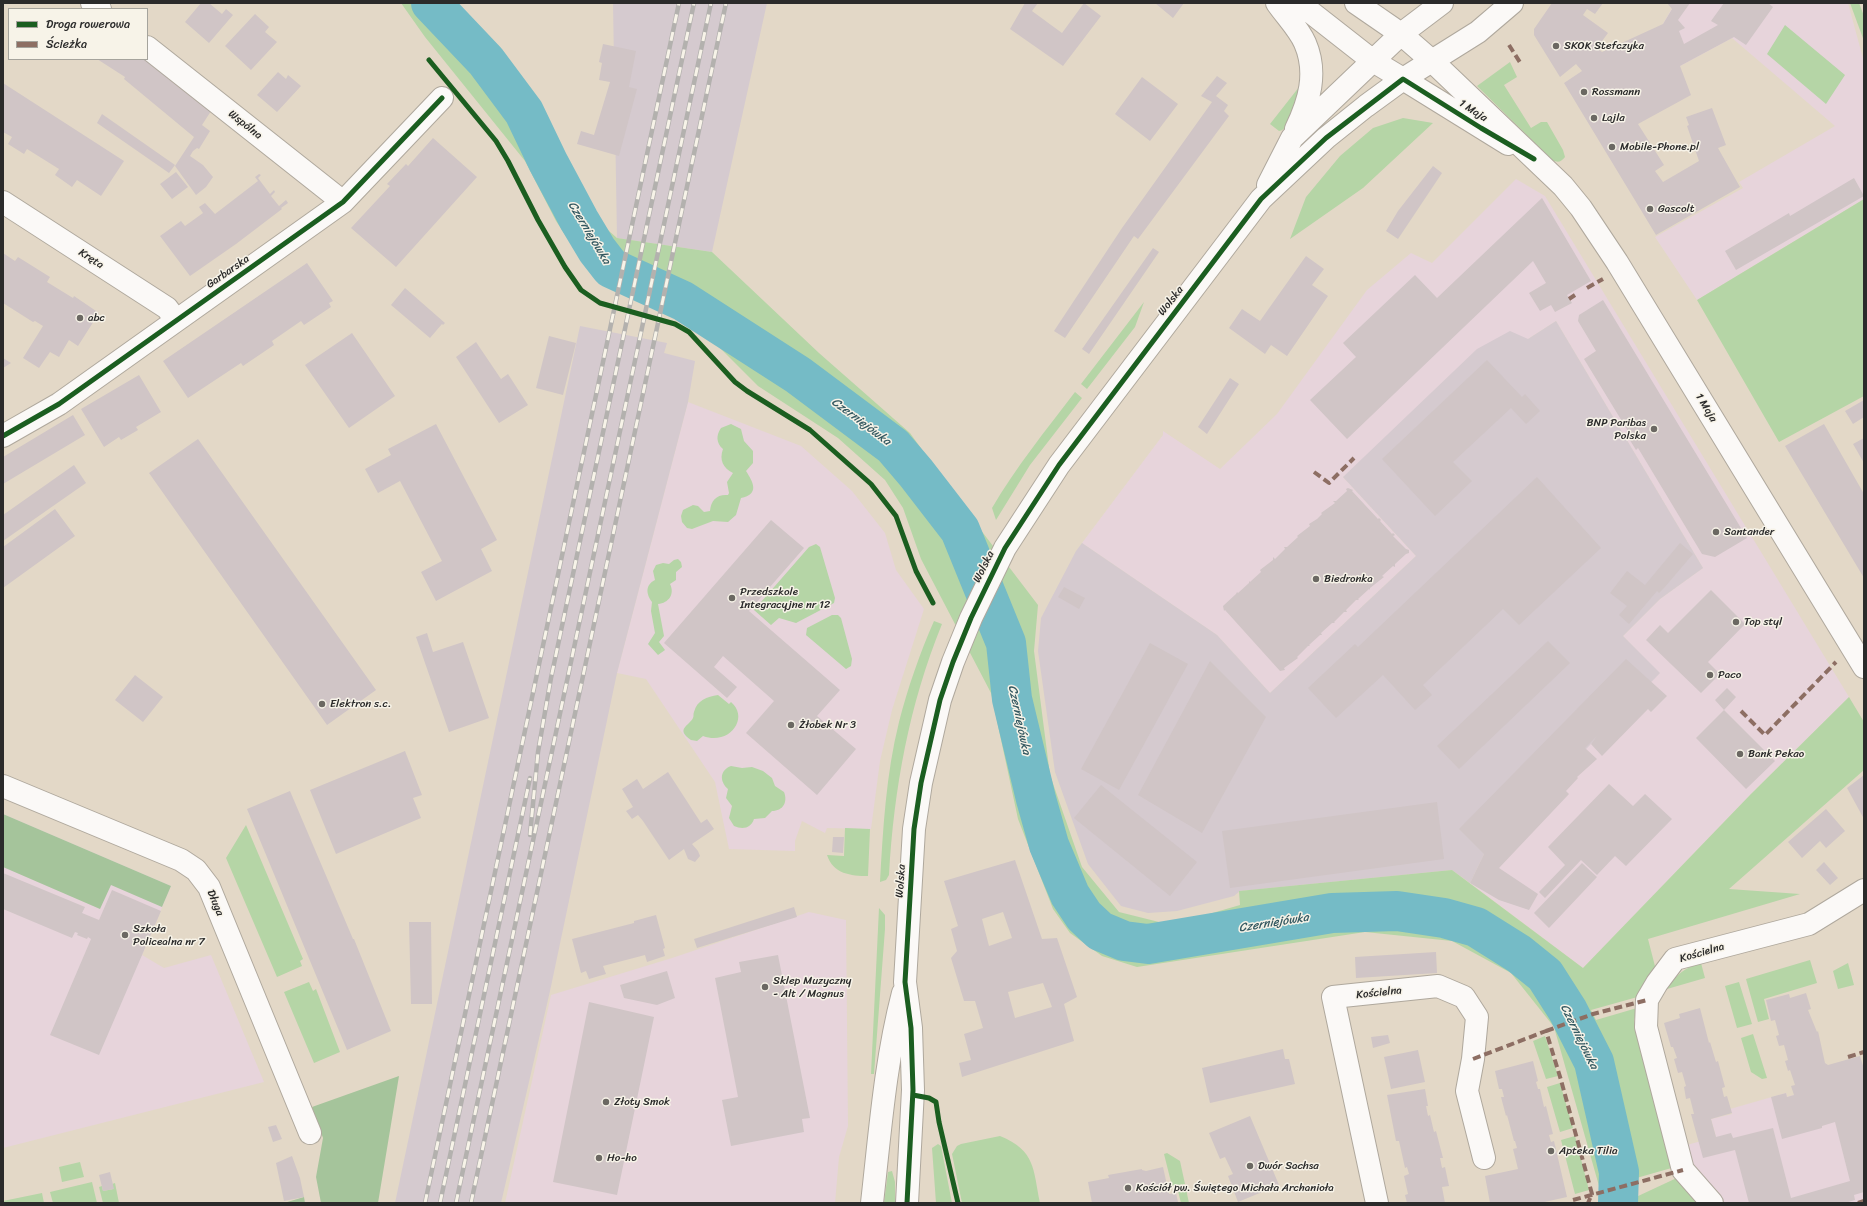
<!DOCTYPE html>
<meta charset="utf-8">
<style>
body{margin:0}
#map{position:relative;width:1867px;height:1206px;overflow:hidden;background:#e3d8c7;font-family:Sriracha,sans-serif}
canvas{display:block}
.frame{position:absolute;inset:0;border:4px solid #2b2b2b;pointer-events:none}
.legend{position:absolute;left:8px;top:8px;width:140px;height:52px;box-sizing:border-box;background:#f7f3e8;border:1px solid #a5a39c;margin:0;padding:5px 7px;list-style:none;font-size:12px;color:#2b2b2b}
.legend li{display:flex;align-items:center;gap:8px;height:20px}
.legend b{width:20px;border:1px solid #a5a39c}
</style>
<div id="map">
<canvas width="1867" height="1206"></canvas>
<div class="frame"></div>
<ul class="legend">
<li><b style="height:5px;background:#1b5e20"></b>Droga rowerowa</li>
<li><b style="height:5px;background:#8d6e63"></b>Ścieżka</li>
</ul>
</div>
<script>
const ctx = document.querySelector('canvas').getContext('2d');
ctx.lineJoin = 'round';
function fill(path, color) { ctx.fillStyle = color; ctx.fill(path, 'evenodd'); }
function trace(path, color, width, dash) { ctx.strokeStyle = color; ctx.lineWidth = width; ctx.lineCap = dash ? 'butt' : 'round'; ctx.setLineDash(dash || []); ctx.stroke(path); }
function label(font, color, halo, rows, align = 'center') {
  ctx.font = font + ' Sriracha,sans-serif'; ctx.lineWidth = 3; ctx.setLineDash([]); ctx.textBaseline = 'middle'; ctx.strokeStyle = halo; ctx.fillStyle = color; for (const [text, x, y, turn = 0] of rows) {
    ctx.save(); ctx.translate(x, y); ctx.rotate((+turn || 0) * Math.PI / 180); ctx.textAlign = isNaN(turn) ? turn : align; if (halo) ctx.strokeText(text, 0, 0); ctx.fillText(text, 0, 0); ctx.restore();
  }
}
const built = new Path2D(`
 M1675 3H1848L1864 62V199L1697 300 1655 237 1743 188 1739 182 1835 126 1732 38 1680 66 1663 24Z
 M1516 179 1545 196 1849 697 1751 794 1583 968 1470 883 1484 854 1659 673 1623 636 1660 599 1703 568 1556 321 1528 339 1343 477 1416 556 1270 693 1217 635 1082 543 1163 435V431L1220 469 1277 414 1367 290 1411 253 1432 263Z
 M688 402 801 446 852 491 885 533 896 570 924 609 892 710 880 761 871 829 827 828 825 833 802 821 795 841V851L729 849 715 782 646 679 617 673Z
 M3 814 171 886 142 955 164 968 211 955 264 1082 3 1148Z
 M809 912 846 920 848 1126 839 1157 835 1203H505L551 995 672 958Z
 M1864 1070V1200L1853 1203H1720L1697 1172 1683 1146 1716 1137 1711 1119 1732 1114 1730 1109 1786 1093 1787 1097 1794 1095Z`);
const industrial = new Path2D(`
 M613 3H767L712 252 617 238Z
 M1556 321 1703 568 1660 599 1623 636 1660 673 1484 854 1470 883 1452 870 1240 891 1234 896 1177 911 1148 913 1121 906 1088 864 1055 772 1038 651 1041 618 1076 551 1082 543 1217 635 1270 693 1416 556 1343 477 1477 349 1510 331 1528 339Z
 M580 326 667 343 664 353 695 361 688 402 617 673 550 991 501 1203H395Z`);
const green = new Path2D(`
 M401 3H455L538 102 593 217 617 238 712 252 819 353 910 433 964 508 1038 605 1034 651 1050 775 1082 867 1119 912 1171 925 1240 905 1239 891 1452 870 1583 968 1751 794 1849 697 1864 722V770L1729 889 1800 894 1648 939 1657 974 1641 996 1591 1010 1596 1020 1637 1008 1634 1020 1675 1167 1633 1179 1636 1197 1681 1176 1703 1203H1600L1601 1193 1554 1027 1511 973 1452 941 1365 932 1137 967 1102 956 1070 933 1053 909 1018 819 991 693 921 559 903 508 885 480 838 438 758 386 700 328 604 278 577 253 556 221 525 161 425 37Z
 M1850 3H1859L1864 16V41Z
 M1785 25 1845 75 1826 104 1767 54Z
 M1510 62 1517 77 1504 85 1531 128 1541 122H1547L1563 150 1565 157C1561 162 1558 163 1552 160L1477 86Z
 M1303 82C1299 93 1291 131 1279 131L1270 124Z
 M1403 118 1433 123 1363 188 1290 239 1306 197 1340 156 1373 128Z
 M1864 199V396L1779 442 1697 300Z
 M1144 302 1135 327 1087 389 1081 384Z
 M1075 392 1082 398 1030 465 996 520 992 508C1016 467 1046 430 1075 392Z
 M731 424 741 429 744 441 753 451V463L746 471C753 482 760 494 741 498L736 515 728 522 713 521 692 529 687 528 682 522 681 516 683 510 693 505 698 506 704 512 710 511C711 500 717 494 728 495L729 493 727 482 733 473C723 468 719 460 723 449 716 443 716 435 721 428Z
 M816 544 820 547 835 598 834 603 796 623 779 618 771 625 754 610 809 547Z
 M678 559 681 562 682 567 676 572V580L670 584C675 594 669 603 658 604L664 636 659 642 665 650 658 655 648 644 655 633 651 611 652 602C646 594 645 585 655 580L653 571 656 565 663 563 669 564 674 560Z
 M832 615H838L841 618 852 659 851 666 846 669 806 635 807 628Z
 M934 621 942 624C909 705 894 788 889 875L886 880 880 882C883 829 886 774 899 722 908 687 920 653 934 621Z
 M718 695 729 704 731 702C750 718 729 746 703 736L697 741 691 740C675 729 689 726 693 718 694 716 693 714 694 712 697 700 707 697 718 695Z
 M731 766 742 768 752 767 763 771 772 778 775 786 784 792C788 802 783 811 772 811L765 818 754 819C751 828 743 830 734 826L729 818 732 806 726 798 728 789C719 781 720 770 731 766Z
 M246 825 303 959 300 961 302 966 277 977 226 858Z
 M845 828 870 829 868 876C851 876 833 874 827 855L844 856Z
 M879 908 885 915V929L874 1074H871Z
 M1810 960 1817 983 1764 999 1769 1019 1758 1022 1746 979Z
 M1701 963 1705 978 1667 989C1675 975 1686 967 1701 963Z
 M1848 963 1854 985 1838 989 1833 971Z
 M309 982 313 991 316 989 340 1052 314 1063 284 992Z
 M1739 982 1752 1024 1737 1028 1725 986Z
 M1753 1034 1767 1078 1762 1079 1751 1072 1741 1038Z
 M1545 1036 1558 1076 1546 1079 1533 1041Z
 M1560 1083 1573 1128 1560 1132 1547 1087Z
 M1000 1136C1036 1151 1033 1169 1040 1203H962L952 1154 957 1146 961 1144Z
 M1575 1136 1589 1190 1575 1194 1561 1140Z
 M938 1144 941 1146 952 1203H936L932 1148Z
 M1167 1153 1180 1161 1185 1184 1172 1186 1164 1154Z
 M80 1162 84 1177 62 1182 59 1167Z
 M892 1171 895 1182V1203H884L888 1172Z
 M92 1182 97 1203H53L50 1192Z
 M115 1183 119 1203H103L99 1187 102 1186 103 1191 113 1189 112 1184Z
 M1186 1189 1189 1203H1181L1178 1191Z
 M42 1193 44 1203H3V1201Z`);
const forest = new Path2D(`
 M3 814 171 886 162 907 111 885 100 909 3 867Z
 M399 1076 378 1203H321L316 1177 323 1138 312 1107Z
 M304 1197 305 1203H284Z`);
const river = new Path2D(`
 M431 3 486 61 524 112 548 162 579 220 597 250 611 268 683 301 798 375 893 446 916 473 960 530 1006 643 1012 699 1036 799 1049 845 1070 895 1084 916 1100 931 1124 941 1148 944 1332 913 1397 911 1444 918 1476 927 1519 954 1545 975 1568 1011 1594 1062 1619 1172 1618 1203`);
const building = new Path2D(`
 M201 3H209L222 14 226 9 233 15 209 43 185 22Z
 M1025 3H1038L1032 11 1062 33 1084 3 1101 16 1063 66 1010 29Z
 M1155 3H1184L1173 18Z
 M1552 3H1603L1595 14 1587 9 1583 15 1608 33 1597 48 1602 52 1663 24 1672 9 1667 3H1690L1678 20 1685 28 1679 31 1684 44 1718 25 1711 21 1724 3H1768L1773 7 1746 45 1734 37 1680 66 1691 95 1638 124 1664 165 1655 171 1663 182 1699 161 1687 126 1689 125 1686 117 1712 108 1726 145 1718 148 1740 187 1656 235 1564 83 1582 71 1576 64 1560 77 1534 35V29Z
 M255 14 269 27 265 32 277 42 251 70 225 46Z
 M603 44 636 51 629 87 637 89 619 156 577 144 581 131 594 135 610 82 599 80 602 63 599 62Z
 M97 59H147L213 108 202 125 210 131 199 149 197 148 193 151 190 156 203 165 213 177 206 187 196 195 175 166 194 137 124 79 125 77Z
 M278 72 286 79 288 75 301 86 277 112 257 95Z
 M1217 76 1227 83 1216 96 1228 105 1224 111 1229 116 1138 239 1134 236 1065 338 1054 331 1122 228 1212 102 1201 96Z
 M1142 77 1178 104 1150 141 1115 114Z
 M3 83 124 161 101 196 77 180 72 187 55 175 59 169 27 149 24 154 8 144 12 137 3 132Z
 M102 114 175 165 169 173 97 123Z
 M433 138 477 177 396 267 351 228 390 186 387 184 406 164 408 166Z
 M1433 166 1442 173 1398 239 1386 231 1398 211Z
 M176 172 188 187 172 199 160 184Z
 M259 174 261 175 258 178 270 194 274 190 275 192 271 196 279 206 286 200 288 203 281 208 282 209 236 244 190 276 160 236 181 221 185 226 203 213 199 207 205 203 215 214 258 181 255 177Z
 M1854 178 1864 196 1736 270 1725 251 1789 213 1790 216Z
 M1542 198 1591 281 1567 295 1572 303 1555 312 1551 305 1540 311 1529 293 1546 283 1533 261 1347 439 1310 400 1356 357 1343 343 1415 275 1437 298Z
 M1153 248 1159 252 1089 354 1082 349Z
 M3 253 15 261 18 257 50 277 47 282 73 298 74 296 99 313 78 346 69 340 59 357 50 352 39 368 23 358 43 326 35 321 33 322 3 303Z
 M1306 256 1324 269 1312 285 1328 296 1287 356 1271 345 1265 354 1229 328 1242 309 1260 321Z
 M307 263 333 301 329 303 331 307 304 325 301 321 272 341 274 345 243 366 241 363 188 398 163 361Z
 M405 288 445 323 443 325 442 324 430 338 391 305Z
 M1603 300 1747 538 1715 557 1702 554 1638 448 1636 450 1628 437 1631 436 1584 359 1596 351 1578 321 1579 315Z
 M352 333 395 396 349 428 305 365Z
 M549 336 576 343 563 395 536 388Z
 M476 342 501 379 508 374 528 405 499 423 456 357Z
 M3 358 11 363 3 368Z
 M1487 360 1522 397 1525 394 1540 411 1526 424 1511 408 1453 462 1472 481 1435 516 1382 459Z
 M139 375 161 412 136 427 138 430 121 440 119 437 104 447 81 409Z
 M1230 378 1239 384 1207 434 1198 427Z
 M1864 400V417L1853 424 1845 411Z
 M73 415 85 435 3 484V457Z
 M436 424 497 540 481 549 492 571 436 601 421 572 442 561 400 481 378 493 365 469 391 455 388 449Z
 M1824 424 1864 494V578L1785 446Z
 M1864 438V463L1853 444Z
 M198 439 376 690 327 725 149 473Z
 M74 465 86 483 3 541V515Z
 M1537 477 1601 548 1519 625 1503 609 1423 685 1432 695 1415 710 1383 675 1336 718 1308 688 1355 644 1358 647Z
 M1348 488 1353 490 1352 491 1378 519 1379 518 1381 520 1380 521 1392 534 1393 533 1395 535 1393 536 1406 549 1409 550V553L1406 554 1395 564V567L1393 566 1382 576 1384 577 1370 588V590L1369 589 1358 599 1359 600H1356L1346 610 1347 612H1344L1334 622 1335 623H1332L1321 633 1322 635H1320L1309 645 1310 646H1308L1297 657 1298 658 1284 668 1285 670 1280 671 1225 610 1224 611 1223 606 1236 594 1237 592 1238 593 1249 583V581L1250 582 1261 572 1260 570 1273 560V557L1275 559 1285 549 1284 547H1287L1298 537 1297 536 1310 526 1309 524 1317 519 1322 514 1321 513 1335 503 1333 501H1336L1347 491 1346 489Z
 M55 509 75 536 3 588V547Z
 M771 520 804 548 749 611 840 690 817 716 856 749 817 795 746 733 774 701 723 656 714 667 737 687 727 698 664 643Z
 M1680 543 1693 554 1664 588 1659 593 1657 591 1629 624 1619 615 1627 606 1610 593 1627 571 1645 585Z
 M1064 587 1085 598 1079 609 1058 597Z
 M1711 590 1745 624 1708 662 1720 674 1701 693 1646 640 1660 625 1668 633Z
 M427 633 433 652 463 642 489 718 449 732 416 637Z
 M1548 641 1570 663 1459 769 1437 746Z
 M1150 643 1188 664 1119 790 1081 769Z
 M1626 659 1667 696 1651 712 1648 709 1602 756 1591 744 1597 736 1585 748 1597 759 1577 777 1578 778 1566 791 1569 794 1499 868 1538 894 1529 910 1499 900 1470 883 1484 854 1459 829Z
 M1210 661 1266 717 1202 833 1138 795Z
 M135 675 163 697 143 722 115 700Z
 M1727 688 1736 697 1724 710 1775 761 1746 789 1696 738 1724 710 1715 700Z
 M405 751 422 795 413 798 421 818 336 854 310 790Z
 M668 772 701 823 707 819 714 829 692 844 698 851 700 856 695 862 688 859 684 849 669 860 643 821 638 815 632 819 626 811 633 807 622 789 637 779 643 789Z
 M1864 775V819L1847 788Z
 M1609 784 1633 806 1645 794 1672 819 1626 866 1615 856 1597 875 1581 860 1545 898 1539 892 1565 865 1548 847Z
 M1101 785 1197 862 1170 896 1074 818Z
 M290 791 353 939H354L391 1031 347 1050 247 809Z
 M1437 802 1444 859 1230 888 1222 831Z
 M1826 809 1845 831 1826 848 1820 841 1802 858 1788 842Z
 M833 837H844L843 853 832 852Z
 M1015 860 1042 939 1057 938 1077 997 1064 1004 1074 1041 962 1077 959 1063 971 1060 964 1034 983 1028 975 1001H964L951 958 957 951 951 929 958 926 944 881ZM1003 912 1012 938 989 946 982 919ZM1043 983 1052 1007 1015 1018 1008 992Z
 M1824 862 1838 878 1830 885 1816 870Z
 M1582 863 1597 877 1549 928 1534 913Z
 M3 873 85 907 82 913 99 920 112 890 161 911 99 1055 50 1035 91 939 88 937 87 939 77 935 78 933 75 932 72 938 3 909Z
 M794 907 797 917 697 948 694 939Z
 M656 915 665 948 663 949 665 956 647 962 645 955 603 966 606 974 589 979 586 971 581 973 572 939 634 923V921Z
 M409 922H431L432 1004H411Z
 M1436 952 1437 973 1356 978 1355 957Z
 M778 955 810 1118 802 1119 804 1132 731 1146 722 1100 738 1097 715 978 741 972 739 962Z
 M667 971 675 998 657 1005 624 998 620 985Z
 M1806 993 1811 1009 1808 1010 1817 1032 1818 1031 1825 1063 1828 1065 1860 1056 1864 1069V1192L1854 1195 1855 1200 1845 1203H1749L1735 1150 1703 1158 1691 1114H1694L1690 1098 1686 1099 1684 1087 1686 1086 1682 1072 1678 1073 1674 1059 1677 1058 1673 1047H1671L1664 1023 1680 1018 1679 1014 1700 1008 1709 1043 1710 1042 1716 1062 1718 1061 1725 1087 1722 1088 1724 1097 1727 1096 1732 1113 1711 1119 1716 1137 1731 1133 1733 1138 1773 1128 1791 1198 1850 1181 1835 1122 1822 1126V1128L1782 1139 1771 1097 1786 1093 1787 1097 1794 1095 1791 1086 1795 1085 1790 1070 1788 1071 1785 1061 1788 1060 1784 1045 1779 1046 1776 1036 1779 1035 1775 1020 1771 1021 1766 1000 1789 994 1790 998Z
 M589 1002 654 1017 617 1195 553 1182Z
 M1388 1035 1390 1043 1373 1048 1371 1037Z
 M1283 1049 1285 1059H1289L1295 1084 1210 1103 1202 1068Z
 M1418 1050 1425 1082 1391 1089 1384 1057Z
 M1533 1061 1538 1081 1536 1082 1538 1089H1540L1544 1107 1546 1106 1553 1134 1549 1135 1551 1142 1554 1141 1567 1197 1540 1203H1490L1485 1176 1518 1169 1513 1149 1517 1148 1515 1141H1514L1507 1115 1506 1116 1501 1097H1504L1502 1089H1499L1495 1071Z
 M1425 1089 1428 1106H1426L1428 1116 1430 1115 1434 1132 1436 1131 1443 1158H1440L1442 1168 1445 1167 1449 1186 1442 1187 1445 1203H1407L1405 1195 1408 1194 1404 1176 1409 1174 1407 1167 1405 1168 1399 1141H1396L1387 1095Z
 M1250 1116 1279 1185 1238 1202 1228 1176 1233 1174 1225 1157 1220 1159 1209 1133Z
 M276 1125 282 1139 273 1142 268 1127Z
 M292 1156 300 1178 304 1197 284 1201 276 1163Z
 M1163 1167 1169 1194 1176 1193 1178 1202 1176 1203H1092L1088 1182 1109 1178 1108 1175 1142 1169V1170L1146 1171Z
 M110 1172 114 1189 103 1191 99 1175Z`);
const street = new Path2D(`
 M92 3 100 9
 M147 47 343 202
 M1432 61 1563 186 1581 208 1617 262 1864 667
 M1403 79 1508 144
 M3 202 167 308 176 320
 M3 436 59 404 343 202 442 98
 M3 786 181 860 196 870 209 887 310 1133
 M1377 1203 1333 997 1438 986 1464 997 1477 1017 1473 1059 1467 1091 1484 1158
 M1712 1203 1683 1170 1646 1027 1647 1000 1657 983 1675 959 1809 924 1864 890`);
const secondary = new Path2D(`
 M1277 3C1286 16 1299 29 1305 43 1318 73 1309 102 1296 129
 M1299 3 1373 61 1403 79
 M1356 3 1401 34 1432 61
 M1268 185 1292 138 1401 34 1442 3
 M872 1203C880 1133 885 1062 903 993
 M907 1203 913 1090 911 1028 905 982 914 829 921 783 940 700 953 662 971 618 1005 548 1059 465 1261 199 1326 138 1366 106 1403 79 1478 32 1512 3`);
const rail = new Path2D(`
 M530 835 538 752 551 678 694 3
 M425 1203 679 3
 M440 1203 530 778
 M456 1203 711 3
 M471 1203 726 3`);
const quiet = new Path2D(`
 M1509 45 1521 64
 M1587 288 1603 279
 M1569 299 1575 295
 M1314 472 1329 483 1354 458
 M1741 711 1765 735 1836 662
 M1546 1031 1593 1014 1647 1000
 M1848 1057 1864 1052
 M1473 1059 1546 1031 1561 1080 1592 1194 1588 1203
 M1573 1200 1683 1170
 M1858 1203 1864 1201`);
const cycleway = new Path2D(`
 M429 60 496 141 508 161 538 220 565 267 581 290 600 303 675 324 689 332 735 382 747 391 810 430 871 484 896 516 916 571 933 603
 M3 436 59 404 343 202 442 98
 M913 1095 929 1098 936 1102 939 1122 958 1203
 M907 1203 913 1090 911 1028 905 982 914 829 921 783 940 700 953 662 971 618 1005 548 1059 465 1261 199 1326 138 1403 79 1481 128 1534 159`);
const markers = [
 [1556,46,4,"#6b6862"],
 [1584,92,4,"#6b6862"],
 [1594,118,4,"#6b6862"],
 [1612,147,4,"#6b6862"],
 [1650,209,4,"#6b6862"],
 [80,318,4,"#6b6862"],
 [1654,429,4,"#6b6862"],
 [1716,532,4,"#6b6862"],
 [1316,579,4,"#6b6862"],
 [732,598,4,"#6b6862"],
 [1736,622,4,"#6b6862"],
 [1710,675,4,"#6b6862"],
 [322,704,4,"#6b6862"],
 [791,725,4,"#6b6862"],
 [1740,754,4,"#6b6862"],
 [125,935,4,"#6b6862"],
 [765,987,4,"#6b6862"],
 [606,1102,4,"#6b6862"],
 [1551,1151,4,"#6b6862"],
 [599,1158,4,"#6b6862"],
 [1250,1166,4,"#6b6862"],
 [1128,1188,4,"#6b6862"]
];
const poiNames = [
 ["SKOK Stefczyka",1564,46],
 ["Rossmann",1592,92],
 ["Lajla",1602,118],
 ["Mobile-Phone.pl",1620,147],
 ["Gascolt",1658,209],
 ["abc",88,318],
 ["BNP Paribas",1646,423,"right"],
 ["Polska",1646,436,"right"],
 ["Santander",1724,532],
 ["Biedronka",1324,579],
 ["Przedszkole",740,592],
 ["Integracyjne nr 12",740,605],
 ["Top styl",1744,622],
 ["Paco",1718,675],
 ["Elektron s.c.",330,704],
 ["Żłobek Nr 3",799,725],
 ["Bank Pekao",1748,754],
 ["Szkoła",133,929],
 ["Policealna nr 7",133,942],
 ["Sklep Muzyczny",773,981],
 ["- Alt / Magnus",773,994],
 ["Złoty Smok",614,1102],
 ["Apteka Tilia",1559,1151],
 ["Ho-ho",607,1158],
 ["Dwór Sachsa",1258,1166],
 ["Kościół pw. Świętego Michała Archanioła",1136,1188]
];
const streetNames = [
 ["1 Maja",1473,111,33],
 ["Wspólna",245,125,38],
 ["Kręta",91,259,33],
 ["Garbarska",228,272,-35],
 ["Wolska",1171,301,-52],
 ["1 Maja",1706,408,59],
 ["Wolska",984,567,-64],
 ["Wolska",901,881,-86],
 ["Długa",215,903,67],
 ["Kościelna",1702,953,-16],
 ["Kościelna",1379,993,-6]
];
const waterNames = [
 ["Czerniejówka",589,233,59],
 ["Czerniejówka",861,422,37],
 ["Czerniejówka",1019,720,78],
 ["Czerniejówka",1274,923,-9],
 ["Czerniejówka",1579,1037,64]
];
fill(built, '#e7d4db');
fill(industrial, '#d5cacf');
fill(green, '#b5d5a6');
fill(forest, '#a5c49b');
trace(river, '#75bbc6', 40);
fill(building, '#d0c5c6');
trace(street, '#afa89d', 24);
trace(secondary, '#afa89d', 24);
trace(street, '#fbf9f7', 22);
trace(secondary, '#fbf9f7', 22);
trace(rail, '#b3b1ae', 4.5);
trace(rail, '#f7f3e8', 3, [9]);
trace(quiet, '#8d6e63', 4, [8, 4]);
trace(cycleway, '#1b5e20', 5);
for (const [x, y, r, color] of markers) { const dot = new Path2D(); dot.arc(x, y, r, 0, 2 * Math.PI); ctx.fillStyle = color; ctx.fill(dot); trace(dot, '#f7f3e8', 1.5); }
label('11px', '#2b2b2b', '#f7f3e8', poiNames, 'left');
label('11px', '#2b2b2b', '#f7f3e8', streetNames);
label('italic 12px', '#345961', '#f7f3e8', waterNames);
</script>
